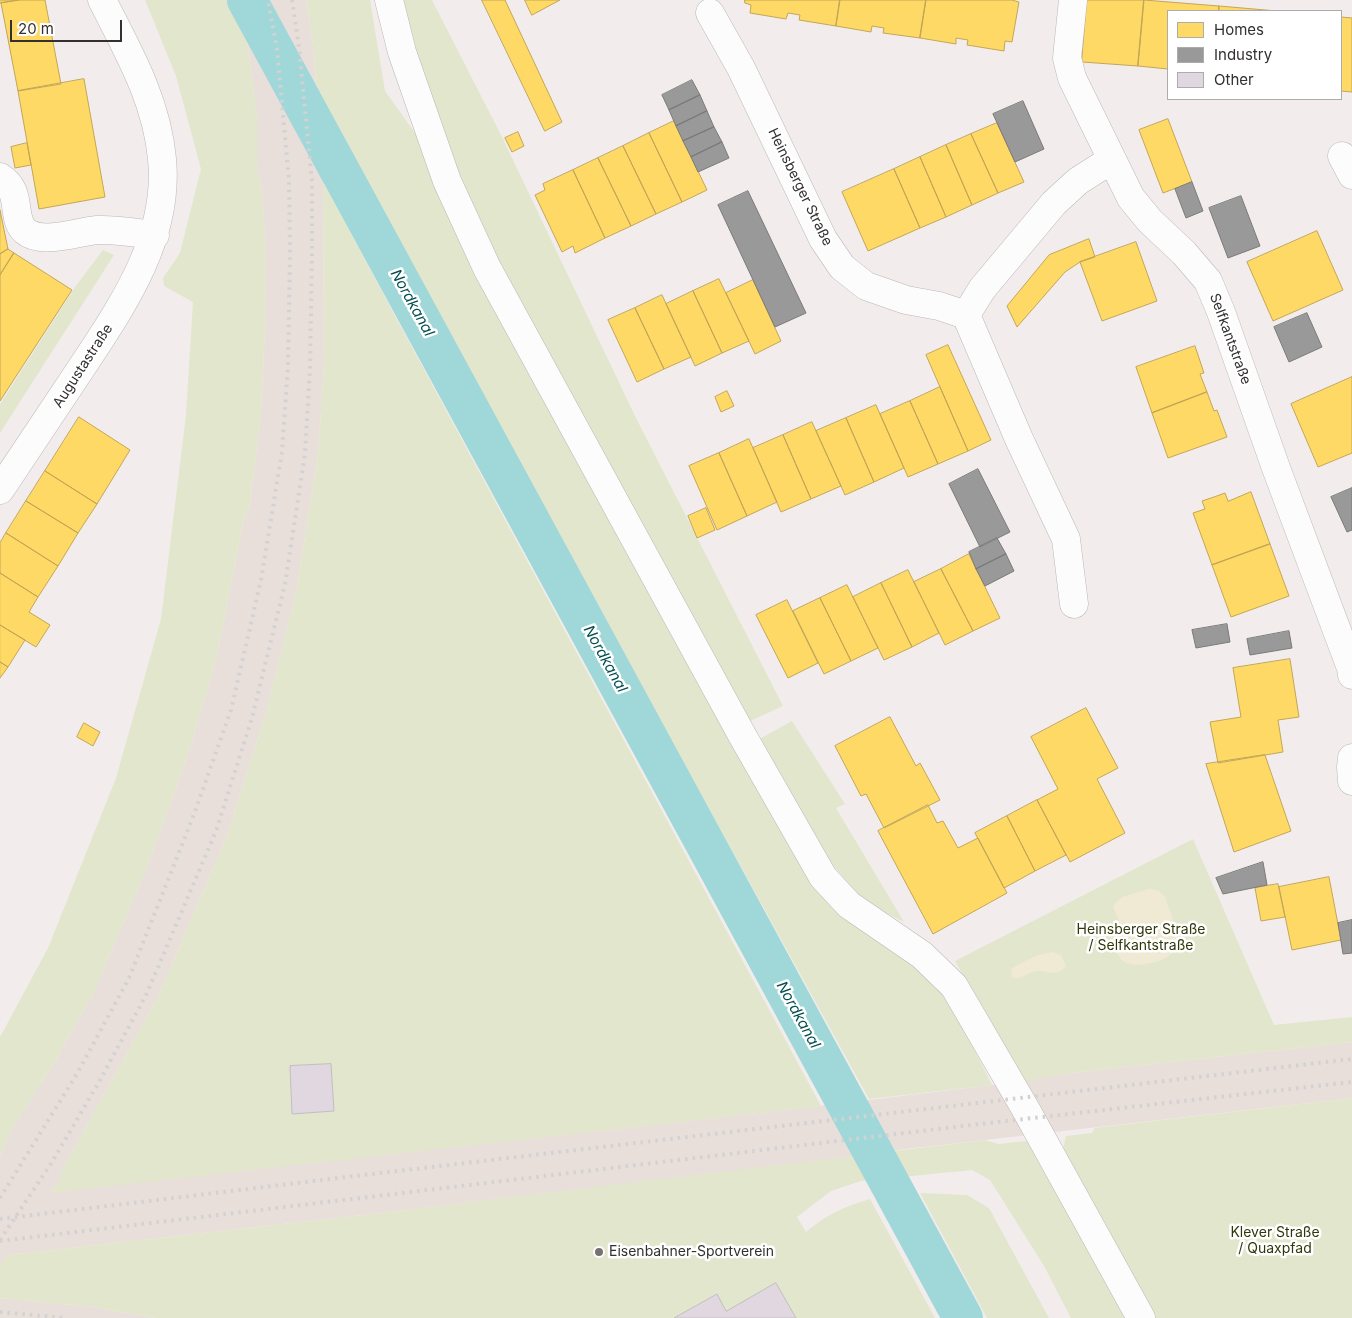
<!DOCTYPE html>
<meta charset="utf-8">
<style>
body{margin:0}
#map{position:relative;width:1352px;height:1318px;overflow:hidden;background:#f2edec;font-family:Inter,sans-serif}
canvas{display:block}
.legend{position:absolute;left:1167px;top:10px;width:175px;height:90px;box-sizing:border-box;background:#fff;border:1px solid #adacac;margin:0;padding:6px 9px;list-style:none;font-size:15px;color:#33302f}
.legend li{display:flex;align-items:center;gap:10px;height:25px}
.legend b{width:25px;border:1px solid #adacac}
.scale{position:absolute;left:10px;top:20px;width:112px;height:22px;box-sizing:border-box;border:2px solid #33302f;border-top:0;padding-left:6px;font-size:15px;line-height:18px;white-space:nowrap;color:#33302f;-webkit-text-stroke:4px #fff;paint-order:stroke}
</style>
<div id="map">
<canvas width="1352" height="1318"></canvas>
<ul class="legend">
<li><b style="height:14px;background:#ffd966"></b>Homes</li>
<li><b style="height:14px;background:#999"></b>Industry</li>
<li><b style="height:14px;background:#e0d7e1"></b>Other</li>
</ul>
<div class="scale">20 m</div>
</div>
<script>
const ctx = document.querySelector('canvas').getContext('2d');
ctx.lineJoin = 'round';
function fill(path, color) { ctx.fillStyle = color; ctx.fill(path, 'evenodd'); }
function trace(path, color, width, dash) { ctx.strokeStyle = color; ctx.lineWidth = width; ctx.lineCap = dash ? 'butt' : 'round'; ctx.setLineDash(dash || []); ctx.stroke(path); }
function label(font, color, halo, rows, align = 'center') {
  ctx.font = font + ' Inter,sans-serif'; ctx.lineWidth = 5; ctx.setLineDash([]); ctx.textBaseline = 'middle'; ctx.strokeStyle = halo; ctx.fillStyle = color; for (const [text, x, y, turn = 0] of rows) {
    ctx.save(); ctx.translate(x, y); ctx.rotate((+turn || 0) * Math.PI / 180); ctx.textAlign = isNaN(turn) ? turn : align; if (halo) ctx.strokeText(text, 0, 0); ctx.fillText(text, 0, 0); ctx.restore();
  }
}
const built = new Path2D(`
 M242 0H306L313 45 323 181 324 365 318 454 297 587 264 719 228 833 158 997 62 1170 61 1180 50 1192 794 1109 992 1085 1080 1072 1352 1042V1098L897 1150 817 1161 380 1213 8 1255 0 1266V1157L11 1130 53 1065 95 990 141 881 168 811 194 736 217 655 243 524 250 503 261 413 265 329 266 251 262 191 257 166V116Z
 M0 1298 92 1307 156 1318H0Z`);
const green = new Path2D(`
 M145 0H242L257 116V166L262 191 266 251 265 329 261 413 250 503 243 524 217 655 194 736 168 811 141 881 95 990 53 1065 11 1130 0 1157V1037L48 948 116 778 161 619 186 415 193 302 164 286 163 278 180 253 201 169 176 76Z
 M306 0H370L385 91 423 144 473 272 708 689 768 809 814 881 929 975 955 1011 992 1085 869 1099 317 97 313 45Z
 M398 0H432L502 137 636 418 783 706 748 722 467 203Z
 M323 181V182L821 1106 49 1193 61 1180 62 1170 158 997 228 833 264 719 297 587 318 454 324 365Z
 M103 250 114 255 0 433V404L75 287Z
 M792 721 845 804 836 808 904 922 865 903 827 858 754 742Z
 M1193 839 1274 1025 1352 1017V1042L1080 1072 1023 1081 955 961Z
 M1352 1098V1318H1153L1062 1153 1066 1136 1092 1133 1094 1128Z
 M985 1140 998 1144 1027 1141 1126 1318H1071L1044 1266 990 1180 972 1170 861 1181 831 1191 797 1217 806 1232C825 1215 846 1206 870 1199L935 1318H156L92 1307 0 1298V1266L8 1255 380 1213Z
 M920 1193 967 1195 989 1208 1049 1318H987Z`);
const sand = new Path2D(`
 M1148 889C1156 889 1161 891 1165 897 1169 909 1180 935 1177 946 1173 961 1136 970 1123 961 1117 956 1113 945 1110 938L1123 932 1113 906 1122 897Z
 M1052 952 1061 955 1066 966C1056 978 1049 970 1037 971 1026 972 1024 981 1011 977L1012 968C1025 961 1037 954 1052 952Z`);
const homes = new Path2D(`
 M0 0H19L0 3Z
 M19 0H45L61 84 18 91 1 3Z
 M482 0H505L562 122 545 131Z
 M525 0H560L532 15Z
 M745 0H840L836 26 799 20 800 15 788 13 786 19 750 13 751 5 745 3Z
 M840 0H926L920 38 883 33 884 28 872 26 871 32 836 26Z
 M926 0H1012L1019 2 1012 42 1005 41 1004 51 967 45 968 40 956 38V44L920 38Z
 M1087 0H1144L1138 66 1082 62Z
 M1144 0 1219 6V11H1168V69L1138 66Z
 M1219 6 1277 11H1219Z
 M1341 17 1352 18V92L1341 91Z
 M84 79 105 197 39 209 18 91Z
 M1168 119 1192 182 1163 193 1139 130Z
 M674 121 707 190 682 202 649 133Z
 M997 123 1024 182 998 193 971 134Z
 M518 132 524 146 512 152 505 138Z
 M649 133 682 202 656 214 623 146Z
 M971 134 998 193 972 205 946 145Z
 M27 143 31 165 15 168 11 147Z
 M946 145 972 205 946 217 920 157Z
 M623 146 656 214 631 226 598 158Z
 M920 157 946 217 920 228 894 169Z
 M598 158 631 226 605 238 573 170Z
 M894 169 920 228 868 251 842 192Z
 M573 170 605 238 575 253 573 246 562 252 535 195 545 190 543 184Z
 M0 210 8 249 0 254Z
 M1317 231 1343 290 1273 321 1247 262Z
 M1089 239 1095 257 1080 262 1065 272 1017 327 1007 306 1049 255Z
 M1136 242 1157 301 1102 321 1080 262Z
 M8 249 14 253 0 275V254Z
 M14 253 72 290 0 401V275Z
 M719 279 749 341 722 353 693 291Z
 M753 280 781 341 755 354 726 293Z
 M693 291 722 353 695 366 666 304Z
 M662 295 691 357 664 369 635 308Z
 M635 308 664 369 637 382 608 320Z
 M948 345 991 440 968 451 926 355Z
 M1195 346 1204 373 1200 374 1207 392 1152 413 1136 367Z
 M1352 377V453L1318 467 1291 404Z
 M940 387 968 451 938 464 910 401Z
 M727 391 734 406 721 412 715 397Z
 M1207 392 1214 411 1217 410 1227 437 1168 458 1152 413Z
 M910 401 938 464 908 477 880 414Z
 M876 405 904 468 874 482 846 418Z
 M79 417 130 450 97 504 45 471Z
 M846 418 874 482 845 495 816 431Z
 M812 422 841 486 811 499 783 435Z
 M783 435 811 499 781 512 753 448Z
 M749 439 777 502 747 516 719 453Z
 M719 453 747 516 717 530 689 466Z
 M45 471 97 504 78 533 26 501Z
 M1251 492 1270 544 1212 565 1193 513 1205 509 1202 501 1214 497 1225 493 1228 501Z
 M26 501 78 533 58 566 6 533Z
 M706 508 715 530 697 538 688 516Z
 M6 533 58 566 38 597 0 573V543Z
 M1270 544 1289 596 1231 617 1212 565Z
 M969 554 1000 618 973 631 941 569Z
 M941 569 973 631 945 645 914 582Z
 M908 570 939 633 912 647 881 583Z
 M0 573 38 597 29 612 50 625 36 647 0 625Z
 M881 583 912 647 884 660 853 597Z
 M847 585 878 648 851 661 820 598Z
 M820 598 851 661 824 674 793 611Z
 M787 600 818 663 788 678 756 615Z
 M0 625 25 640 8 667 0 662Z
 M1290 659 1299 717 1278 720 1283 752 1218 763 1210 722 1241 717 1233 668Z
 M0 662 8 667 0 678Z
 M1086 708 1118 768 1097 779 1125 833 1070 862 1037 800 1058 789 1031 737Z
 M890 717 916 766 920 763 940 800 884 828 866 794 861 796 835 746Z
 M84 723 100 732 93 746 77 737Z
 M1265 755 1291 831 1234 852 1206 764Z
 M1037 800 1066 855 1035 871 1007 816Z
 M928 805 937 823 943 821 958 848 978 838 1007 893 933 934 878 831Z
 M1007 816 1035 871 1004 888 975 833Z
 M1329 877 1341 940 1292 950 1279 887Z
 M1278 884 1285 917 1261 921 1255 888Z`);
const industry = new Path2D(`
 M692 80 700 95 669 110 662 95Z
 M700 95 707 111 676 126 669 110Z
 M1023 101 1044 149 1015 162 993 114Z
 M707 111 714 127 683 141 676 126Z
 M714 127 722 142 691 157 683 141Z
 M722 142 729 158 698 172 691 157Z
 M1192 182 1203 211 1186 218 1175 189Z
 M748 191 806 313 775 327 718 205Z
 M1241 196 1260 246 1228 258 1209 208Z
 M1307 313 1322 347 1289 362 1274 327Z
 M978 469 1010 532 980 547 949 484Z
 M1352 488V530L1347 532 1331 497Z
 M997 538 1006 554 976 569 969 552Z
 M1006 554 1014 571 985 586 976 569Z
 M1227 624 1230 642 1196 648 1192 630Z
 M1289 631 1292 648 1250 655 1247 639Z
 M1263 862 1267 885 1223 894 1216 878Z
 M1352 920V953L1343 954 1338 923Z`);
const canal = new Path2D(`
 M247 0 963 1318`);
const building = new Path2D(`
 M331 1064 334 1111 292 1114 290 1066Z
 M776 1283 796 1318H674L717 1294 726 1311Z`);
const minor = new Path2D(`
 M389 0 402 52 447 181 487 268 742 735 823 877 849 905 922 955 954 986 1025 1108 1141 1318
 M1073 0 1067 58 1072 78 1131 198 1150 221 1184 253 1208 281 1221 312 1276 468 1351 668 1352 675
 M710 13 741 68 823 239 842 267 866 286 906 300 939 306 966 315 1019 439 1066 539 1074 604
 M1342 156 1352 175
 M0 177C24 192 10 217 25 231 41 245 77 232 97 230 115 229 136 233 155 235
 M966 315 982 289 1054 203 1078 181 1111 160
 M0 490C26 451 52 412 78 373 120 309 170 240 162 159 157 101 128 51 102 0
 M1352 758 1351 767 1352 781`);
const rail = new Path2D(`
 M0 1198 78 1072 129 978 193 817 231 710 261 580 282 452 288 367 290 251 289 181 277 49 268 0
 M0 1219 355 1176 1352 1059
 M0 1240 52 1162 99 1082 147 993 216 831 252 718 285 584 305 454 310 368 312 251V182L299 47 292 0
 M0 1241 980 1124 1352 1082
 M0 1312 65 1318`);
const markers = [
 [599,1252,5,"#767271"]
];
const streetNames = [
 ["Heinsberger Straße",800,187,64],
 ["Selfkantstraße",1230,339,70],
 ["Augustastraße",83,366,-57]
];
const parkNames = [
 ["Heinsberger Straße",1141,930],
 ["/ Selfkantstraße",1141,946],
 ["Klever Straße",1275,1233],
 ["/ Quaxpfad",1275,1249]
];
const poiNames = [
 ["Eisenbahner-Sportverein",609,1252]
];
const waterNames = [
 ["Nordkanal",412,303,61],
 ["Nordkanal",605,659,61],
 ["Nordkanal",798,1015,61]
];
fill(built, '#e8deda');
fill(green, '#e2e6cd');
fill(sand, '#f0e9d4');
fill(homes, '#ffd966');
trace(homes, '#c2a656', 1);
fill(industry, '#999');
trace(industry, '#7a7a79', 1);
trace(canal, '#a0d8da', 40);
fill(building, '#e0d7e1');
trace(building, '#c2bfc0', 1);
trace(minor, '#bab7b6', 29);
trace(minor, '#fdfcfc', 28);
trace(rail, '#d3d2d2', 4, [2.5, 5]);
for (const [x, y, r, color] of markers) { const dot = new Path2D(); dot.arc(x, y, r, 0, 2 * Math.PI); ctx.fillStyle = color; ctx.fill(dot); trace(dot, '#fff', 2); }
label('14px', '#33302f', '#fff', streetNames);
label('14px', '#30380b', '#fff', parkNames);
label('14px', '#33302f', '#fff', poiNames, 'left');
label('italic 15px', '#004e50', '#fff', waterNames);
</script>
